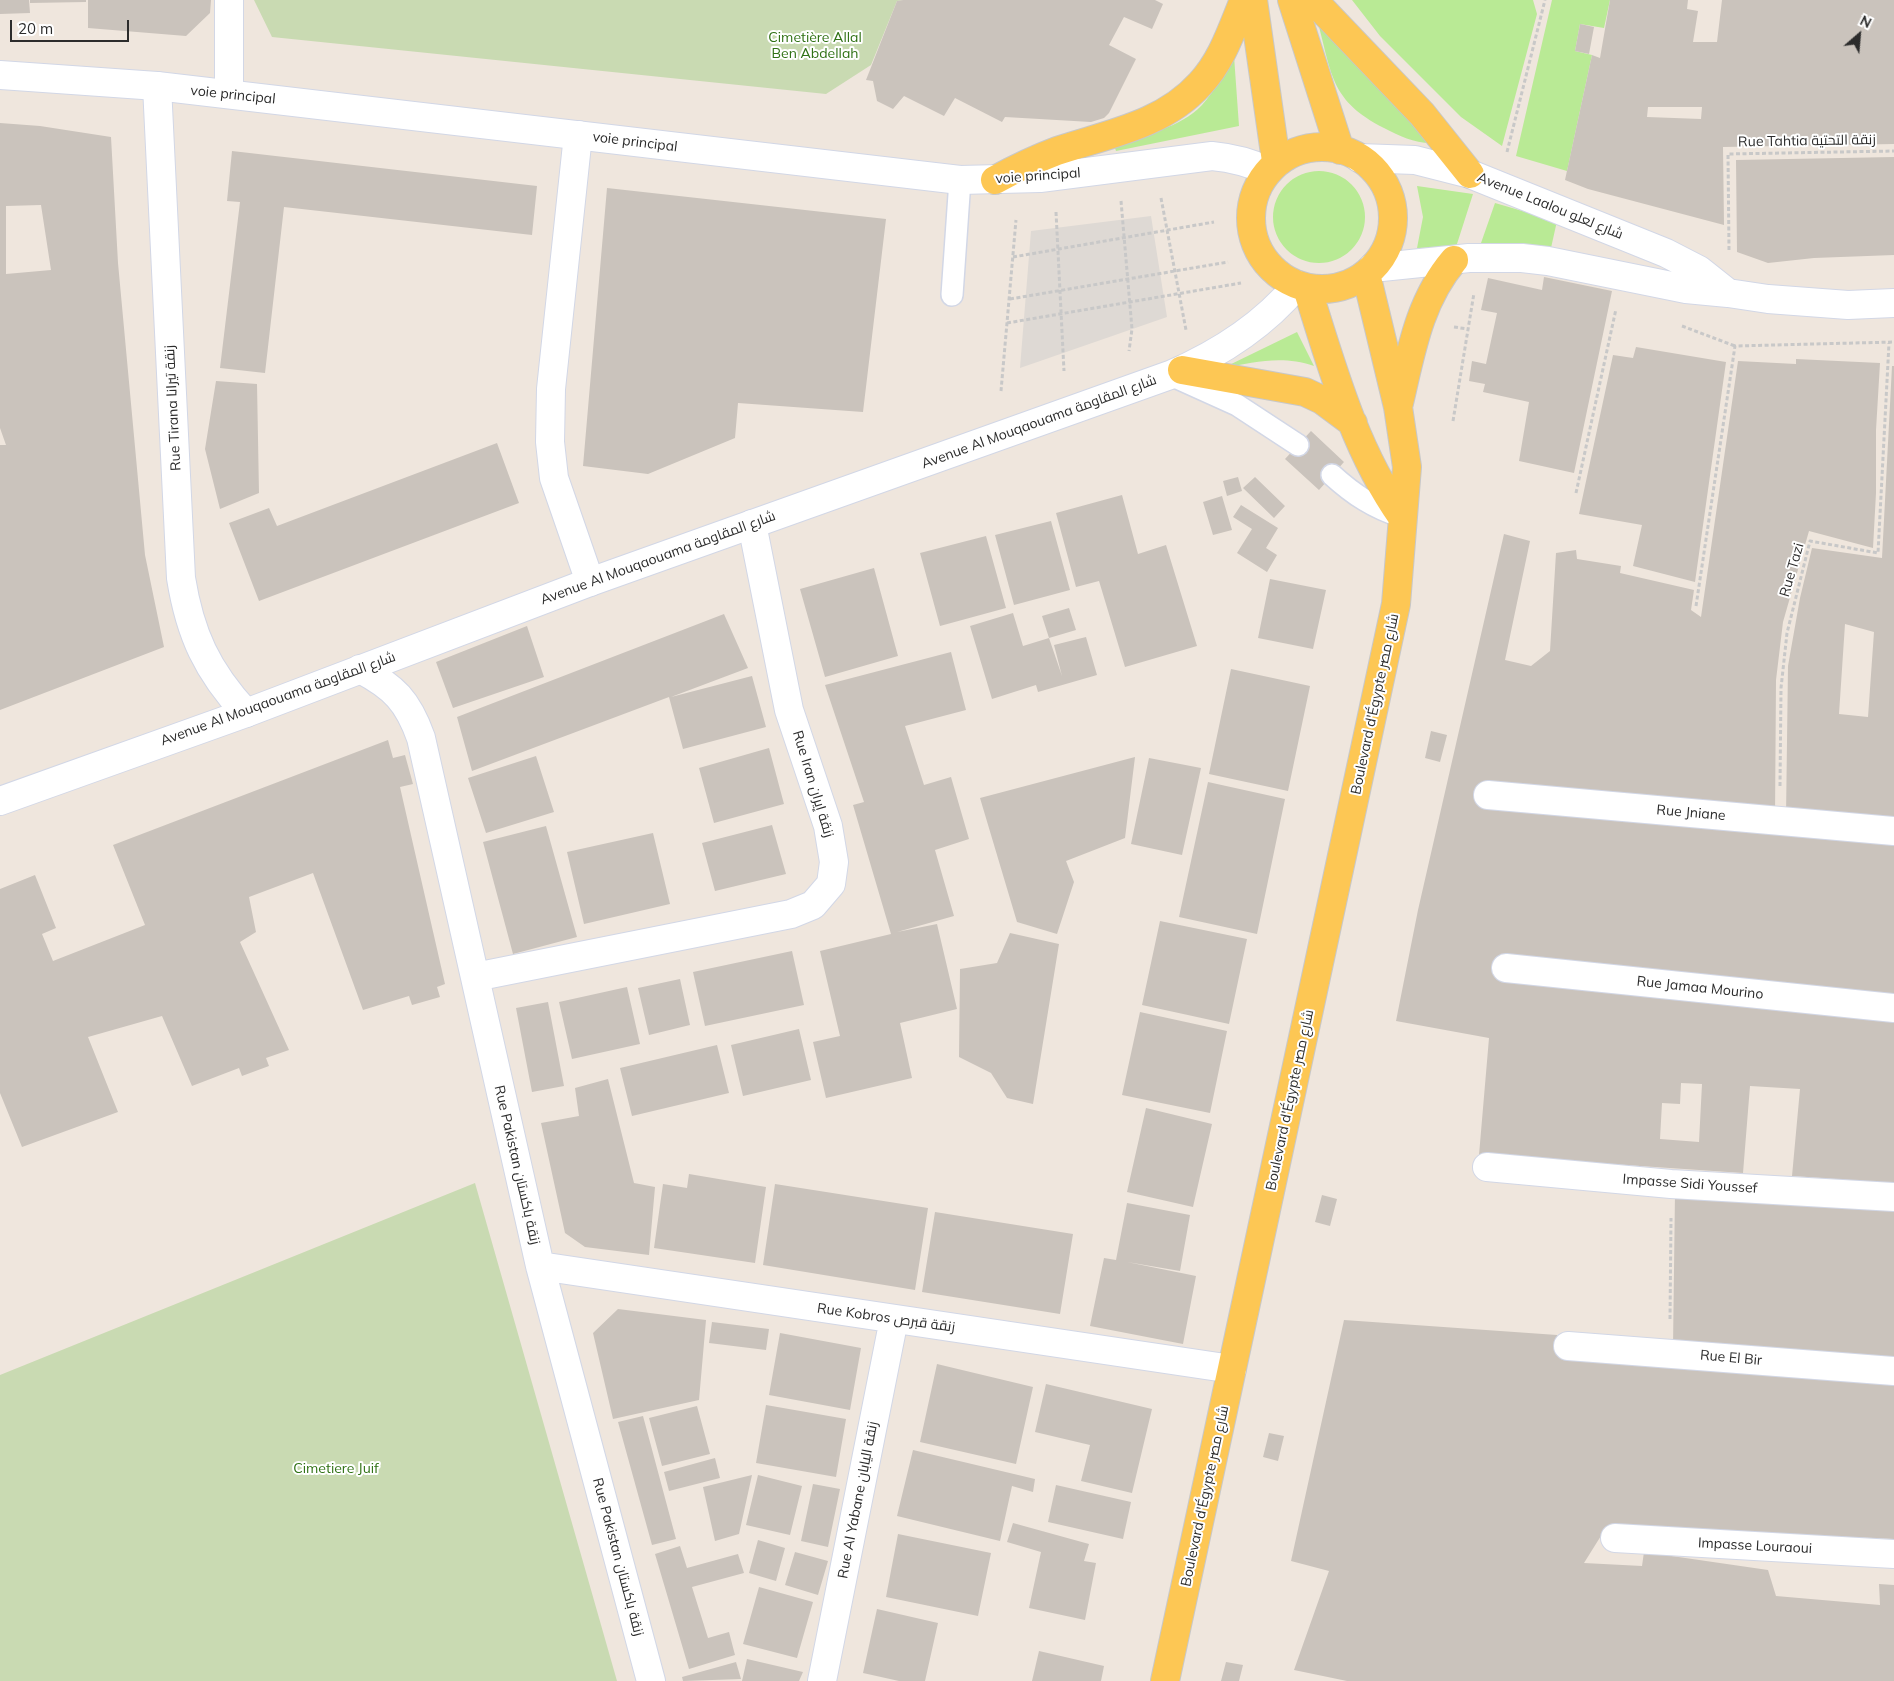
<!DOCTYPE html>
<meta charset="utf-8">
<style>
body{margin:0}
#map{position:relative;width:1894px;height:1681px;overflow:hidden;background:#efe6dd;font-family:Mulish,sans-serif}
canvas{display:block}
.north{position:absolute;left:1834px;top:10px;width:50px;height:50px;-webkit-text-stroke:4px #fff;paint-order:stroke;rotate:27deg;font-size:14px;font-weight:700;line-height:20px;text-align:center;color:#2c2c2c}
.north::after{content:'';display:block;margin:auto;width:18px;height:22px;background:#2c2c2c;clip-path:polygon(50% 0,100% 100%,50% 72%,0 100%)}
.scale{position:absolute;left:10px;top:20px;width:119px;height:22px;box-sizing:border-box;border:2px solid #2c2c2c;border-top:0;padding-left:6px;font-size:15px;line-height:18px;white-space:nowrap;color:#2c2c2c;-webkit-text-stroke:4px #fff;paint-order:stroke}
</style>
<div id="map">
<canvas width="1894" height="1681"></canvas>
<div class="north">N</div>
<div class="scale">20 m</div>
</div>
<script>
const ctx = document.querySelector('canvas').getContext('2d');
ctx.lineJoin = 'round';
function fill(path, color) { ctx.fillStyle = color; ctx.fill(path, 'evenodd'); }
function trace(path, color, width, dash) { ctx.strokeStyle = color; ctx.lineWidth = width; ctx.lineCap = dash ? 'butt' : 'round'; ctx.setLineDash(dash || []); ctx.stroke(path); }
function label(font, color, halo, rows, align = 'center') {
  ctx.font = font + ' Mulish,Cairo,sans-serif'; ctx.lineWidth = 4; ctx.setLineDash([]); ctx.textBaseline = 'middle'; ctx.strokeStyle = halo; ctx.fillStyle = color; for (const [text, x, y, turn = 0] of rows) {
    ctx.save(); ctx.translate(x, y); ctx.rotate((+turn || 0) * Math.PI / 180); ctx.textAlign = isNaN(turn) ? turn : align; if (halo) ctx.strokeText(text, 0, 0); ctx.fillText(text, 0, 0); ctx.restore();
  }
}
const green = new Path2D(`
 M1352 0H1533L1537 14 1502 146 1461 117 1380 36Z
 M1552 0H1610L1604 28 1580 24 1575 51 1592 55 1567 171 1516 156Z
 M1318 23 1431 143C1413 143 1400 136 1384 128 1331 101 1332 75 1318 23Z
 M1234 56 1239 126 1116 151 1114 145C1144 135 1180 128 1202 105 1215 91 1224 72 1234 56Z
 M1273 217a46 46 0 1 1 92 0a46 46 0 1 1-92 0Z
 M1417 186 1473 194 1456 247 1417 248 1423 217Z
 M1495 203 1557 221 1551 248 1481 243Z
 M1297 332 1314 366C1282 355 1255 362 1223 368Z`);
const cemetery = new Path2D(`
 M254 0H903L897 1 871 65 826 94 272 37Z
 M475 1183 617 1681H0V1375Z`);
const plaza = new Path2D(`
 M1151 216 1167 317 1020 368 1031 231Z`);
const building = new Path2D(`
 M0 0H29L30 13 0 14Z
 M30 0H86V2L30 3Z
 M88 0H211L210 13 186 36 88 28Z
 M903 0H1155L1163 4 1152 29 1124 17 1109 45 1136 59 1109 113 1104 118 1091 122 1005 117 1002 122 955 98 944 116 904 96 893 109 877 101 873 81 866 80 897 1Z
 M1610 0H1688L1687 9 1698 11 1693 42H1717L1722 0H1894V144L1723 147 1724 225 1588 189 1565 180 1592 55 1600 58ZM1648 107H1702L1701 119 1647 117Z
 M1580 24 1594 27 1589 54 1575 51Z
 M0 123 40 126 111 137 118 263 145 555 164 647 0 710V445H6L0 428ZM41 205 51 270 6 274V206Z
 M232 151 537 186 532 235 284 207 265 373 220 368 240 202 227 201Z
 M1894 157V255L1814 258 1768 263 1737 252 1736 160Z
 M607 188 886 219 863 412 738 403 735 438 648 474 583 466Z
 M1544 277 1612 291 1574 473 1519 461 1529 402 1483 392 1485 384 1469 381 1472 361 1486 364 1497 313 1481 310 1488 278 1542 290Z
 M1636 347 1726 362 1695 582 1633 566 1642 525 1579 514 1613 355 1633 358Z
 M1796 359 1880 363 1876 430V493L1873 548 1809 531 1783 622 1776 680 1775 816 1894 836V996L1499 960 1496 979 1894 1019V1183L1792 1176 1800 1089 1750 1086 1743 1173 1479 1155 1489 1038 1396 1021 1418 910 1504 534 1530 541 1505 660 1531 666 1550 651 1556 553 1576 550 1577 559 1621 566 1620 573 1694 590 1691 610 1701 617 1738 361 1796 364ZM1681 1083 1702 1084 1699 1142 1660 1139 1662 1103 1680 1104Z
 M1892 366H1894V826L1786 817 1788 666 1800 598 1812 548 1882 558ZM1845 624 1874 632 1868 717 1839 714Z
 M216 381 257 384 259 493 220 509 205 449Z
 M1311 431 1344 462 1319 490 1285 459Z
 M497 443 519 503 259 601 229 523 269 508 277 526Z
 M1238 477 1242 491 1227 496 1223 481Z
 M1255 477 1285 506 1274 518 1243 488Z
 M1122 495 1138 554 1166 545 1197 646 1125 667 1099 581 1076 587 1056 513Z
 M1222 496 1232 530 1213 535 1203 502Z
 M1241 505 1278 528 1266 548 1277 555 1267 572 1237 553 1252 529 1233 517Z
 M1051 521 1070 590 1014 605 995 535Z
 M986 536 1006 608 940 626 920 553Z
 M874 568 898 656 825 677 800 589Z
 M1270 579 1326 590 1313 649 1258 638Z
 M1069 608 1076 630 1049 638 1042 616Z
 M1013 613 1023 646 1049 638 1062 676 1054 645 1086 637 1097 675 1038 692 1036 685 992 699 970 626Z
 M724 614 748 668 671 697 752 676 766 727 683 749 669 697 472 771 457 717Z
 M527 626 544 677 453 708 436 662Z
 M951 652 966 710 905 726 924 785 951 777 969 839 935 850 954 916 897 932 937 924 957 1009 900 1023 912 1078 826 1098 813 1042 840 1036 820 951 891 934 853 805 864 802 825 685Z
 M1231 669 1310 686 1288 791 1209 774Z
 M1431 731 1447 735 1440 762 1425 758Z
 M388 740 393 758 405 755 413 784 400 787 445 984 437 987 440 997 412 1005 409 996 363 1010 313 873 249 897 256 932 240 942 289 1050 266 1058 269 1066 242 1076 239 1068 192 1086 162 1016 88 1037 118 1112 22 1147 0 1093V889L35 875 56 928 42 934 53 961 145 925 113 845Z
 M769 748 784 804 714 823 699 768Z
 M536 756 554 812 486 833 468 778Z
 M1135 757 1125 838 1066 861 1074 882 1057 934 1017 922 980 798Z
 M1149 758 1201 768 1182 855 1131 844Z
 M1208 782 1285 799 1257 934 1179 917Z
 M772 825 786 874 715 891 702 843Z
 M546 826 577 937 513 954 483 842Z
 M653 833 670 904 584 924 567 852Z
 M1160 921 1247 939 1229 1024 1142 1005Z
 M1010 933 1059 944 1033 1104 1007 1098 991 1073 959 1057 960 969 997 963Z
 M792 951 804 1005 705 1026 693 972Z
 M680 979 690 1025 649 1035 638 988Z
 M627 987 640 1044 572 1059 559 1002Z
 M548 1002 564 1086 532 1092 516 1008Z
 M1140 1012 1227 1031 1210 1113 1122 1095Z
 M799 1029 811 1080 743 1096 731 1045Z
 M717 1045 729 1093 632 1116 620 1068Z
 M608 1079 634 1183 655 1187 649 1255 585 1247 565 1233 541 1123 579 1116 575 1088Z
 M1146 1108 1212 1124 1193 1207 1127 1192Z
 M689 1174 766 1187 755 1263 654 1248 663 1184 687 1188Z
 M775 1184 928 1208 915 1290 763 1265Z
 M1675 1193 1894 1207V1363L1673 1347Z
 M1322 1195 1337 1199 1330 1226 1315 1222Z
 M1127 1203 1190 1215 1180 1271 1127 1262 1196 1276 1183 1344 1090 1326 1104 1258 1116 1260Z
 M935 1212 1073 1234 1060 1314 922 1292Z
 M618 1309 706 1320 699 1400 613 1419 593 1333Z
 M1344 1320 1557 1335 1561 1352 1894 1375V1539L1762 1533 1604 1531 1584 1563 1642 1566 1644 1552 1768 1570 1776 1596 1880 1605 1879 1584 1894 1585V1681H1347L1294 1670 1329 1571 1291 1561Z
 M712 1322 769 1329 766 1350 709 1343Z
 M780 1333 861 1348 850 1410 769 1395Z
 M937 1364 1033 1387 1016 1464 920 1442Z
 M1046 1384 1152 1409 1132 1493 1081 1481 1090 1445 1035 1432Z
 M766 1405 846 1419 836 1477 756 1463Z
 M697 1406 710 1454 662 1466 649 1418Z
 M643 1416 676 1539 652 1545 618 1422Z
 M1269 1433 1284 1436 1278 1461 1263 1457Z
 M913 1450 1035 1479 1033 1492 1012 1486 1000 1541 897 1516Z
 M715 1458 720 1478 669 1491 664 1472Z
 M752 1475 739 1534 715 1541 703 1487Z
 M758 1475 802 1486 790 1535 746 1525Z
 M813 1484 840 1489 828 1547 801 1541Z
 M1056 1485 1131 1502 1123 1539 1048 1522Z
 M1013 1523 1089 1544 1084 1561 1096 1563 1085 1620 1029 1608 1041 1552 1007 1542Z
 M898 1534 991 1553 978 1616 886 1597Z
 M758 1540 785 1548 776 1581 749 1573Z
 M680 1546 687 1568 738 1554 744 1573 692 1587 708 1638 729 1632 735 1655 689 1669 655 1554Z
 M795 1552 828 1561 818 1595 785 1585Z
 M759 1587 813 1602 797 1658 743 1644Z
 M877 1609 938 1623 925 1681H899L863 1673Z
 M1039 1651 1104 1666 1101 1681H1032Z
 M747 1659 803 1672 799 1681H742Z
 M736 1662 741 1679 683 1681 682 1677Z
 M1226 1662 1243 1665 1239 1681H1221Z`);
const path = new Path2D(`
 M1507 152 1545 0
 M1161 198 1186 330
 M1121 201 1132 329 1129 351
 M1056 212 1064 371
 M1729 250 1728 154 1894 151
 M1013 257 1214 222
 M1010 299 1228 262
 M1007 323 1241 283
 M1682 326 1735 346
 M1454 327 1468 329
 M1001 391 1016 220
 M1453 421 1474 293
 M1576 493 1616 309
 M1696 606 1735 346 1894 342
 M1780 786 1781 688 1787 633 1810 541 1878 553 1889 343
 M1670 1319 1671 1218`);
const service = new Path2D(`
 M952 295 960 180
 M1175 377 1237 405 1298 445
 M1332 475C1354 495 1374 508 1402 517`);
const minor = new Path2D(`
 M157 86 181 578C190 634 207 671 246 713
 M229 94V0
 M578 135 551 389 550 442 554 478 590 582
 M360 669C394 687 408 701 421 738L540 1266 651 1681
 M1488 795 1894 831
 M1506 968 1894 1008
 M475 977 791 914 813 905 831 884 834 862 828 826 789 710 752 524
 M1487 1167 1671 1184 1894 1197
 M540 1266 1232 1369
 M1568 1346 1894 1371
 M1615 1538 1894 1554
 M822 1681 894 1319`);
const tertiary = new Path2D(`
 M0 75 157 86 960 180 1040 178 1212 156C1233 158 1249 162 1268 171
 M1359 158 1415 160 1470 174 1666 253 1699 270 1728 293
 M1372 268 1469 258H1522L1548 261 1686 289 1728 293 1768 299 1848 305 1894 303
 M0 801 246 713 590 582 1170 375C1219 354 1263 326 1297 285`);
const primary = new Path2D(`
 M1253 0 1276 161
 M1292 0 1340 150
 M1313 0 1422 114 1470 174
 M1251 218a71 71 0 1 1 142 0a71 71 0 1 1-142 0Z
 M995 180C1015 169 1036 159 1057 151 1108 134 1163 125 1200 84 1222 61 1232 29 1244 0
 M1307 288C1332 367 1354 449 1402 517
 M1182 370 1305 392 1322 400 1353 423
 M1399 403C1411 352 1419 301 1454 260
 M1165 1681 1396 604 1407 467 1398 407 1366 274`);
const parkNames = [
 ["Cimetière Allal",815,38],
 ["Ben Abdellah",815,54],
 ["Cimetiere Juif",336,1469]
];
const streetNames = [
 ["voie principal",233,95,6],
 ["Rue Tahtia زنقة التحتية",1807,141,-1],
 ["voie principal",635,142,7],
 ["voie principal",1038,176,-4],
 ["Avenue Laalou شارع لعلو",1550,206,22],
 ["Rue Tirana زنقة تيرانا",173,408,-93],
 ["Avenue Al Mouqaouama شارع المقاومة",1039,422,-20],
 ["Avenue Al Mouqaouama شارع المقاومة",658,558,-20],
 ["Rue Tazi",1792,570,-74],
 ["Avenue Al Mouqaouama شارع المقاومة",278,699,-20],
 ["Boulevard d'Égypte شارع مصر",1375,704,-78],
 ["Rue Iran زنقة إيران",813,784,73],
 ["Rue Jniane",1691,813,5],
 ["Rue Jamaa Mourino",1700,988,6],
 ["Boulevard d'Égypte شارع مصر",1290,1100,-78],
 ["Rue Pakistan زنقة باكستان",517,1165,77],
 ["Impasse Sidi Youssef",1690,1184,4],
 ["Rue Kobros زنقة قبرص",886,1318,8],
 ["Rue El Bir",1731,1358,5],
 ["Boulevard d'Égypte شارع مصر",1205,1496,-78],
 ["Rue Al Yabane زنقة اليابان",858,1500,-79],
 ["Impasse Louraoui",1755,1546,3],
 ["Rue Pakistan زنقة باكستان",618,1557,75]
];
fill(green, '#b9ea95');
fill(cemetery, '#c9dab2');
fill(plaza, '#ded9d4');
fill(building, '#cac3bc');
trace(service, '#d2d7e6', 24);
trace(minor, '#d2d7e6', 30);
trace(tertiary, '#d2d7e6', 30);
trace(primary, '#c8c8c8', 30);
trace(path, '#c8c8c8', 3, [4, 2.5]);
trace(service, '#fff', 21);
trace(minor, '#fff', 28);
trace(tertiary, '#fff', 28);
trace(primary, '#fdc754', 28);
label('14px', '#2f7114', '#fff', parkNames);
label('14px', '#2c2c2c', '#fff', streetNames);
</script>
